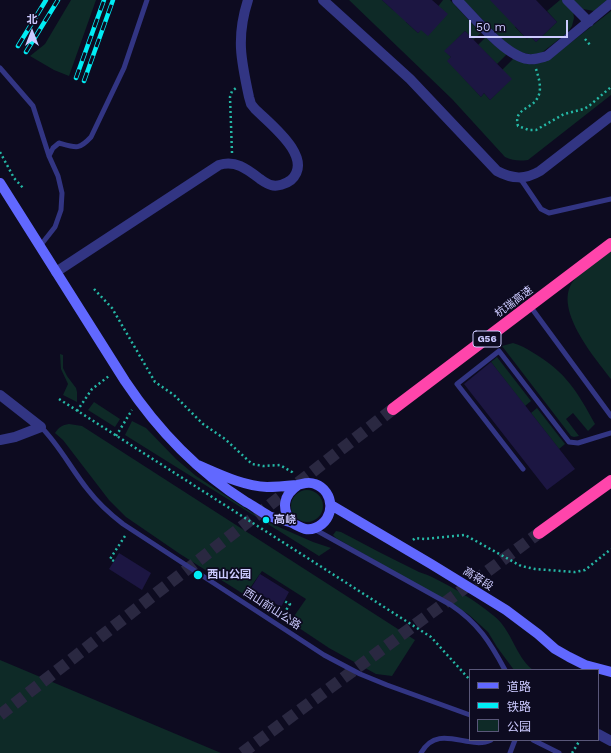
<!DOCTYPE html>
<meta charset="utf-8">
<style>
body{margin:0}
#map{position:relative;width:611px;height:753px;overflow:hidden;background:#0d0b20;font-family:"Work Sans","Noto Sans SC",sans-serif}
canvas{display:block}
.legend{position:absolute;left:469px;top:669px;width:130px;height:72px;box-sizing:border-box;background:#0d0b20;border:1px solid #595779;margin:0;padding:5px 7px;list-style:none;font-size:12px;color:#cccaff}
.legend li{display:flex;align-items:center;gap:8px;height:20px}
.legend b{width:20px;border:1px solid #595779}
.north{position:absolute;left:12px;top:12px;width:40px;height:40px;-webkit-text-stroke:3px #0d0b20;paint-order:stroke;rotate:0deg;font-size:11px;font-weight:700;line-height:16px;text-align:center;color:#cccaff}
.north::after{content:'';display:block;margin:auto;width:14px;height:18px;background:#cccaff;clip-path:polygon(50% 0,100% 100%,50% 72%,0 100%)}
.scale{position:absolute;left:469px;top:20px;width:99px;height:18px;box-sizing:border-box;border:2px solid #cccaff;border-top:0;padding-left:5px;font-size:12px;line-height:14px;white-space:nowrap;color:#cccaff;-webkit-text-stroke:3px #0d0b20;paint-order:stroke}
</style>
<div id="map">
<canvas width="611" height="753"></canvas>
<ul class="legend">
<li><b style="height:5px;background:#6168ff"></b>道路</li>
<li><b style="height:5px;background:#00edf5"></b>铁路</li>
<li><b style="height:11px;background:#0e2a27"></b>公园</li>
</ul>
<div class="north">北</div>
<div class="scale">50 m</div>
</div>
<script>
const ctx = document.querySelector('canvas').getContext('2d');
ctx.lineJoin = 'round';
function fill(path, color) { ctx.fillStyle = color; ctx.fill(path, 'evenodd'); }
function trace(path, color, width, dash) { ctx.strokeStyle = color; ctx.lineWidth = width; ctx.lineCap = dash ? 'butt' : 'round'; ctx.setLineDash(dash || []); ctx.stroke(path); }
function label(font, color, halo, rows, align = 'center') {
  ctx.font = font + ' "Work Sans","Noto Sans SC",sans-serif'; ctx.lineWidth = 3.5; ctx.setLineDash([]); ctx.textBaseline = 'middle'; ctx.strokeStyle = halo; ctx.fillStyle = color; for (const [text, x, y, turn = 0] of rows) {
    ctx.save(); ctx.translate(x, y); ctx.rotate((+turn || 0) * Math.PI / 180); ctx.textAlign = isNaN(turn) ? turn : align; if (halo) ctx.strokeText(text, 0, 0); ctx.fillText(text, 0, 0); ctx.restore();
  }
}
const green = new Path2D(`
 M71 0H96L69 76 54 70 30 56 45 44Z
 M349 0H382L393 10 409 18 406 22 418 33 443 0H450L481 33 473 40 465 31 445 51 451 57 448 61 481 97 484 93 490 100 511 79 502 70 514 58C528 66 535 66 550 59L611 11V95L528 160C519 161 514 161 505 157L452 99Z
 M463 0H496L519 23 515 27 527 39 530 36 536 42 557 22 547 11 560 0H563L573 11 574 18 572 26 567 33 540 54 534 55 519 52 506 43Z
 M572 0H607L594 11 583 9Z
 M486 37 495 46 507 54 497 64 478 45Z
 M611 251V379C595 358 550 306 575 279 583 270 600 259 611 251Z
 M513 343C520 345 526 348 532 352 566 372 577 391 595 424L588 431 573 413 566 419 579 436 574 437 571 436 502 346Z
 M60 354 63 355V368L67 376 76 388 77 392V402L63 395 68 384 61 369Z
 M497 357 531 401 525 406 491 362Z
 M94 402 120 419 115 427 88 410Z
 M537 408 565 444 559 449 531 413Z
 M132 421 146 428 176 459 196 476 263 520 313 542 331 548 319 556 125 435Z
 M69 424 82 426 415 640 392 676 376 674 329 648 290 622 306 599 262 571 245 595 180 554 126 517 109 500 63 440 55 433C59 427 62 425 69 424Z
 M291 506a16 16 0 1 1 32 0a16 16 0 1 1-32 0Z
 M336 531 341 532C366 545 390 558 415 570 420 573 426 574 432 577 454 588 475 600 494 616 512 630 515 656 533 670H514L497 647 488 632 468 614 336 538 333 535Z
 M0 660 221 753H0Z`);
const building = new Path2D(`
 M382 0H432L448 14 428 36 421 30 418 33Z
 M490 0H536L557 22 536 42 530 36 527 39Z
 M465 31 512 79 490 100 484 93 481 97 447 61 451 57 444 51Z
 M491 362 575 469 547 490 464 384Z
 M119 553 151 573 142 590 109 569Z
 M260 574 289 592 281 607 251 588Z`);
const highwayTunnel = new Path2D(`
 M0 715 393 409
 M242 753 539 533`);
const path = new Path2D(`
 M585 39 591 46
 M536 69C539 78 542 89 538 97 532 110 513 108 518 126L529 130H536L564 114 584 109 589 106 611 87
 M0 152 14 178 24 189
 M232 153 230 97 232 91 236 88
 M94 289 112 308 155 382 174 395 203 424 225 439 252 464 263 466 280 465 292 472 293 474
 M59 399 431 637 470 680
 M77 411 92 389 109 376
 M116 436 132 410
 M413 540 415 538 425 539 465 535 521 566 535 569 575 572 585 570 611 549
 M114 561 110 559 125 536
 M281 618 290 604 284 601
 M572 753 580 740`);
const lane = new Path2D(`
 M0 68 33 106 49 156 58 176 62 193 61 210 55 227 40 246
 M49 156 53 148 59 143C76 148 79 150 91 137L124 68 147 0
 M520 178 541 209 549 213 611 199
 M530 306 611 416
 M41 427C60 446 71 469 88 490 98 503 110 514 123 524L324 655 360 674 387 685 470 715
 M523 469 457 384 499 351 569 442 578 443 611 433
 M314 529 451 605C478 623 490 642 505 670
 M533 740 559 753
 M421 753C438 722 469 751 491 740
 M510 753 515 740`);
const street = new Path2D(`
 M323 0 410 79 497 171C512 179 525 180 540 171L611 116
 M457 0C474 17 505 56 528 59 535 60 540 58 547 56L611 3
 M567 0 589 22
 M56 272 219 165C236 160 247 169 260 179 263 181 267 184 271 185 277 187 286 184 291 180 315 158 270 124 255 109L251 104 249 97C241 60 236 37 248 0
 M0 395 41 427
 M0 440 15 437 41 427
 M598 734 611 741`);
const secondary = new Path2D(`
 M0 183 125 381C157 429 197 471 246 502 254 506 261 512 269 516 276 519 283 520 290 522 299 526 305 532 315 528 336 520 335 491 315 484 308 481 303 484 297 485 287 486 276 487 267 487 243 486 219 474 198 465
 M331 505 431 564 506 610 538 634 555 649 569 657 585 665 611 672
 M292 523C281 509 283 495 298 485`);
const highway = new Path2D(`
 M393 409 611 244
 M539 533 611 481`);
const rail = new Path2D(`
 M18 46 46 0
 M26 52 58 0
 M76 78 104 0
 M84 81 113 0`);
const markers = [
 [266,520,4,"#00edf5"],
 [198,575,5,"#00edf5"]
];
const shields = [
 [487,339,28]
];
const shieldNames = [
 ["G56",487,339]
];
const streetNames = [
 ["杭瑞高速",514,302,-37],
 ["高蒋段",478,579,32],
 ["西山前山公路",272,609,33]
];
const poiNames = [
 ["高峣",274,520],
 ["西山公园",207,575]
];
fill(green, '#0e2a27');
fill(building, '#1c1642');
trace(highwayTunnel, '#2a2841', 12, [12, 6]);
trace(path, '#25b8a6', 2.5, [2, 3]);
trace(lane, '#323583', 5);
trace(street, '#323583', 10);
trace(secondary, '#6168ff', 10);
trace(highway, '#ff45ab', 12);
trace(rail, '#00edf5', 4.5);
trace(rail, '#0d0b20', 3, [9]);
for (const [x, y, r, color] of markers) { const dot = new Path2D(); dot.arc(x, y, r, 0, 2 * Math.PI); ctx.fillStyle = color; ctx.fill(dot); trace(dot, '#0d0b20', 1.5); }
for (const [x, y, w] of shields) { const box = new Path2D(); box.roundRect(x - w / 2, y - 8, w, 16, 3); ctx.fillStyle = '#0d0b20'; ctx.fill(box); trace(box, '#cccaff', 1); }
label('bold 10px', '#cccaff', null, shieldNames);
label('11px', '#cccaff', '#0d0b20', streetNames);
label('bold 11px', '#cccaff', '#0d0b20', poiNames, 'left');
</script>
